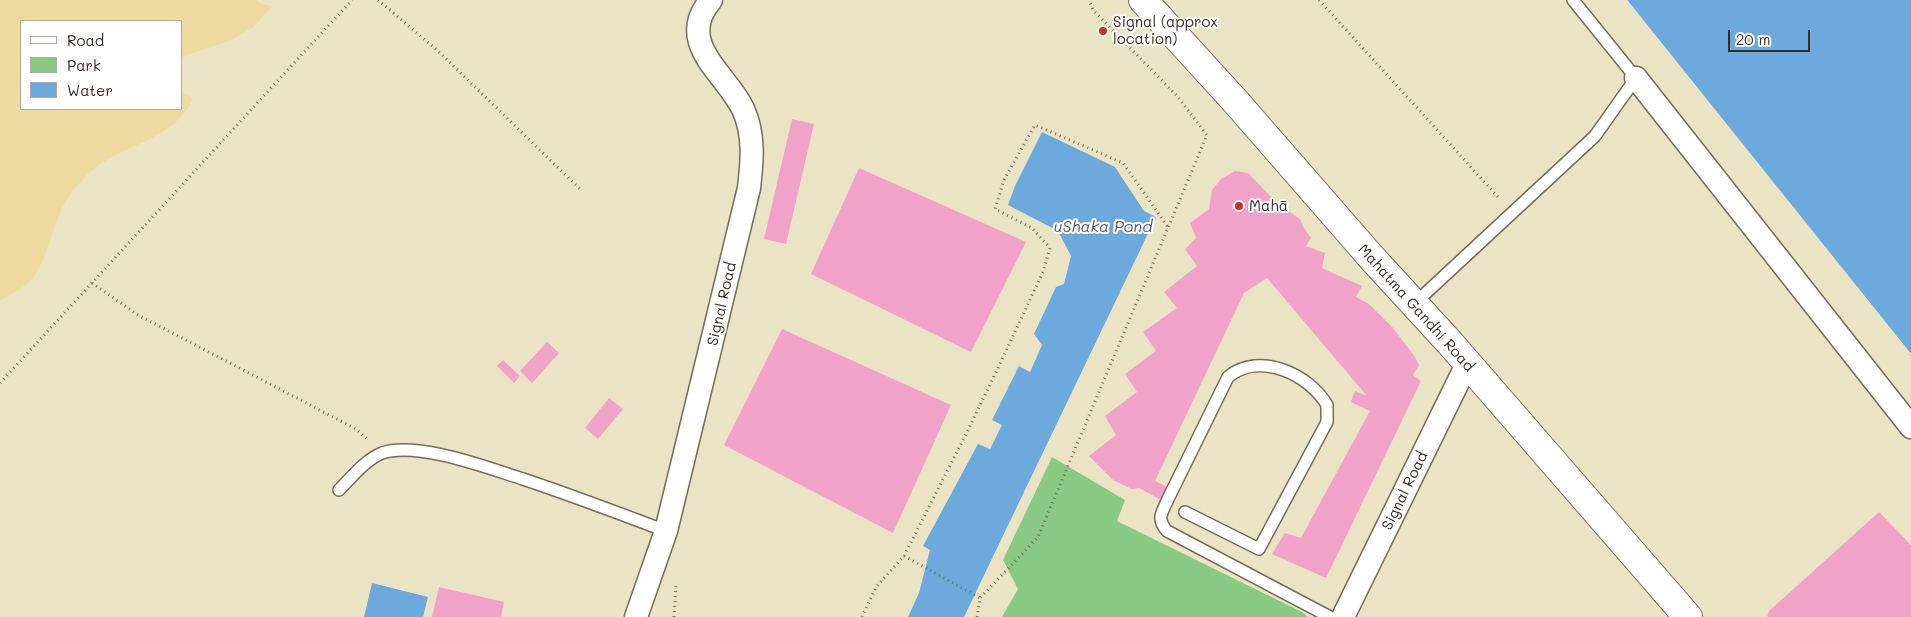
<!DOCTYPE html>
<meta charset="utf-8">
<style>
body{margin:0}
#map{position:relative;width:1911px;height:617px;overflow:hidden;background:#eae4c4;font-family:Mali,sans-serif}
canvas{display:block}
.legend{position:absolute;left:20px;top:20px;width:162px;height:90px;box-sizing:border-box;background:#fff;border:1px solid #b1aaa5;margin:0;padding:6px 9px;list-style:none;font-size:15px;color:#3b2a1e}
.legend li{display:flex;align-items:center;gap:10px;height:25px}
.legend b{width:25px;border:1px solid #b1aaa5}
.scale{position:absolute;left:1728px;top:30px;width:82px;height:22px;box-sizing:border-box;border:2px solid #3b2a1e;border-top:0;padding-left:6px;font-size:15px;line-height:18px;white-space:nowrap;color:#3b2a1e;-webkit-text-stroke:4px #fff;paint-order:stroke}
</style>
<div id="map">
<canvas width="1911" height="617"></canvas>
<ul class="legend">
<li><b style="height:6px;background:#fff"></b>Road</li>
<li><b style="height:14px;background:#89ca82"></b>Park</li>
<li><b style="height:14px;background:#6caade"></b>Water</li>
</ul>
<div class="scale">20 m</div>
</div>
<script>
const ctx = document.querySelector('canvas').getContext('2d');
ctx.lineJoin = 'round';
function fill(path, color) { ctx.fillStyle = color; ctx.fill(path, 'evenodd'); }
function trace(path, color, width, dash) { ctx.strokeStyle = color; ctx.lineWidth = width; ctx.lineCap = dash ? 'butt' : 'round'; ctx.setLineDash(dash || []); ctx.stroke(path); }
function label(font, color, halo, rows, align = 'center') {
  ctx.font = font + ' Mali,sans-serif'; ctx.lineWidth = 4; ctx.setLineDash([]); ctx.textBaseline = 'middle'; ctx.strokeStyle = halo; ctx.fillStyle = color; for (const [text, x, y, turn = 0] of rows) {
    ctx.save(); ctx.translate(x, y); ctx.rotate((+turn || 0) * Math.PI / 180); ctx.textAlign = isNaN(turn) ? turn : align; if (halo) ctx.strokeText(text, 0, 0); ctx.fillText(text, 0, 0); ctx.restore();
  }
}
const green = new Path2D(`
 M1052 457 1125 500 1117 521 1302 612 1308 617H1002L1018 589 1003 560Z`);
const sand = new Path2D(`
 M0 0H257L261 4 273 6 252 28 227 42 184 56 181 60V21H21V109H181V91L193 98C175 142 118 144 87 175 81 181 74 189 69 196 52 221 51 254 32 279 25 288 10 295 0 300Z`);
const water = new Path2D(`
 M1627 0H1911V354Z
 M1042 132 1115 167 1144 211 1156 217 964 617H908L919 593 930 550 923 546 978 444 990 449 1002 425 992 420 1019 366 1030 372 1042 345 1034 334 1056 287 1064 284 1071 256 1058 231 1008 205 1015 186Z
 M372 583 428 597 423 617H364Z`);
const pier = new Path2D(`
 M1624 0H1627L1911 354V356Z`);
const building = new Path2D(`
 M792 119 814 124 786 244 764 239Z
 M859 168 1026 242 971 352 811 274Z
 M1235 171 1248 173 1277 203 1300 219 1304 228 1311 238 1306 246 1325 253 1322 268 1362 286 1356 297 1369 304 1393 328 1415 357 1419 365 1413 375 1421 381 1326 578 1272 554 1285 533 1301 538 1370 411 1351 402 1355 391 1367 396 1267 278 1244 293 1155 481 1169 488 1163 501 1139 488 1132 489 1113 480 1089 456 1116 435 1105 416 1137 392 1125 374 1156 351 1143 332 1177 308 1164 292 1197 266 1185 249 1196 238 1190 223 1209 209 1212 190 1221 179Z
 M782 329 951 405 893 533 724 445Z
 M547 342 559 353 532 383 520 371Z
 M503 360 520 376 514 383 497 366Z
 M609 398 623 409 598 439 585 428Z
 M1879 512 1911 545V617H1767L1769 611Z
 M439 587 504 602 501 617H432Z`);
const path = new Path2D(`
 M378 0 437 50 582 191
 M1319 0 1499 198
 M92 283 138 315 356 429 367 439
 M0 383 352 0
 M904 556 980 598
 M674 617 676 585
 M862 617 876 587 904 556 967 432 997 370 1043 272 1050 248 1032 228 995 209 1004 180 1035 125 1123 163 1168 227
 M977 617 980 598 1038 537 1207 135 1177 96 1093 10 1089 0`);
const service = new Path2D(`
 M1414 304 1595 136 1636 78 1573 0
 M339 490C352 477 365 460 382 453 417 441 488 468 523 479 571 495 618 513 666 531
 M1185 512 1259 549 1327 422V405C1309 374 1259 351 1228 377L1168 499C1162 513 1156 518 1167 531L1330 617`);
const minor = new Path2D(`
 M1636 78 1911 427
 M636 617 666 531 749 188C752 162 755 135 743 109 727 74 674 43 711 0
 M1343 617 1467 364`);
const tertiary = new Path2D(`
 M1143 0 1236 102 1372 258 1450 343 1688 617`);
const markers = [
 [1103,31,5,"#c8321e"],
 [1239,206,5,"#c8321e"]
];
const poiNames = [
 ["Signal (approx",1113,22],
 ["location)",1113,39],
 ["Mahā",1249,206]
];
const streetNames = [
 ["Signal Road",722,304,-77],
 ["Mahatma Gandhi Road",1416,308,48],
 ["Signal Road",1405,491,-64]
];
const waterNames = [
 ["uShaka Pond",1103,227]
];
fill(green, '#89ca82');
fill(sand, '#eeda9e');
fill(water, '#6caade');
fill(pier, '#eae4c4');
fill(building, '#f1a2c8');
trace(service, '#786b58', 14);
trace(minor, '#786b58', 25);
trace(tertiary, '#786b58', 30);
trace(path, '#786b58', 3, [1, 4]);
trace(service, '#fff', 11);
trace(minor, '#fff', 22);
trace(tertiary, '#fff', 28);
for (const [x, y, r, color] of markers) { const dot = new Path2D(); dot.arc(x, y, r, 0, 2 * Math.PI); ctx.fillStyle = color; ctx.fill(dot); trace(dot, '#fff', 2); }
label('15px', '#3b2a1e', '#fff', poiNames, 'left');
label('15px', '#3b2a1e', '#fff', streetNames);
label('italic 16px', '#4f5d6b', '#fff', waterNames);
</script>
